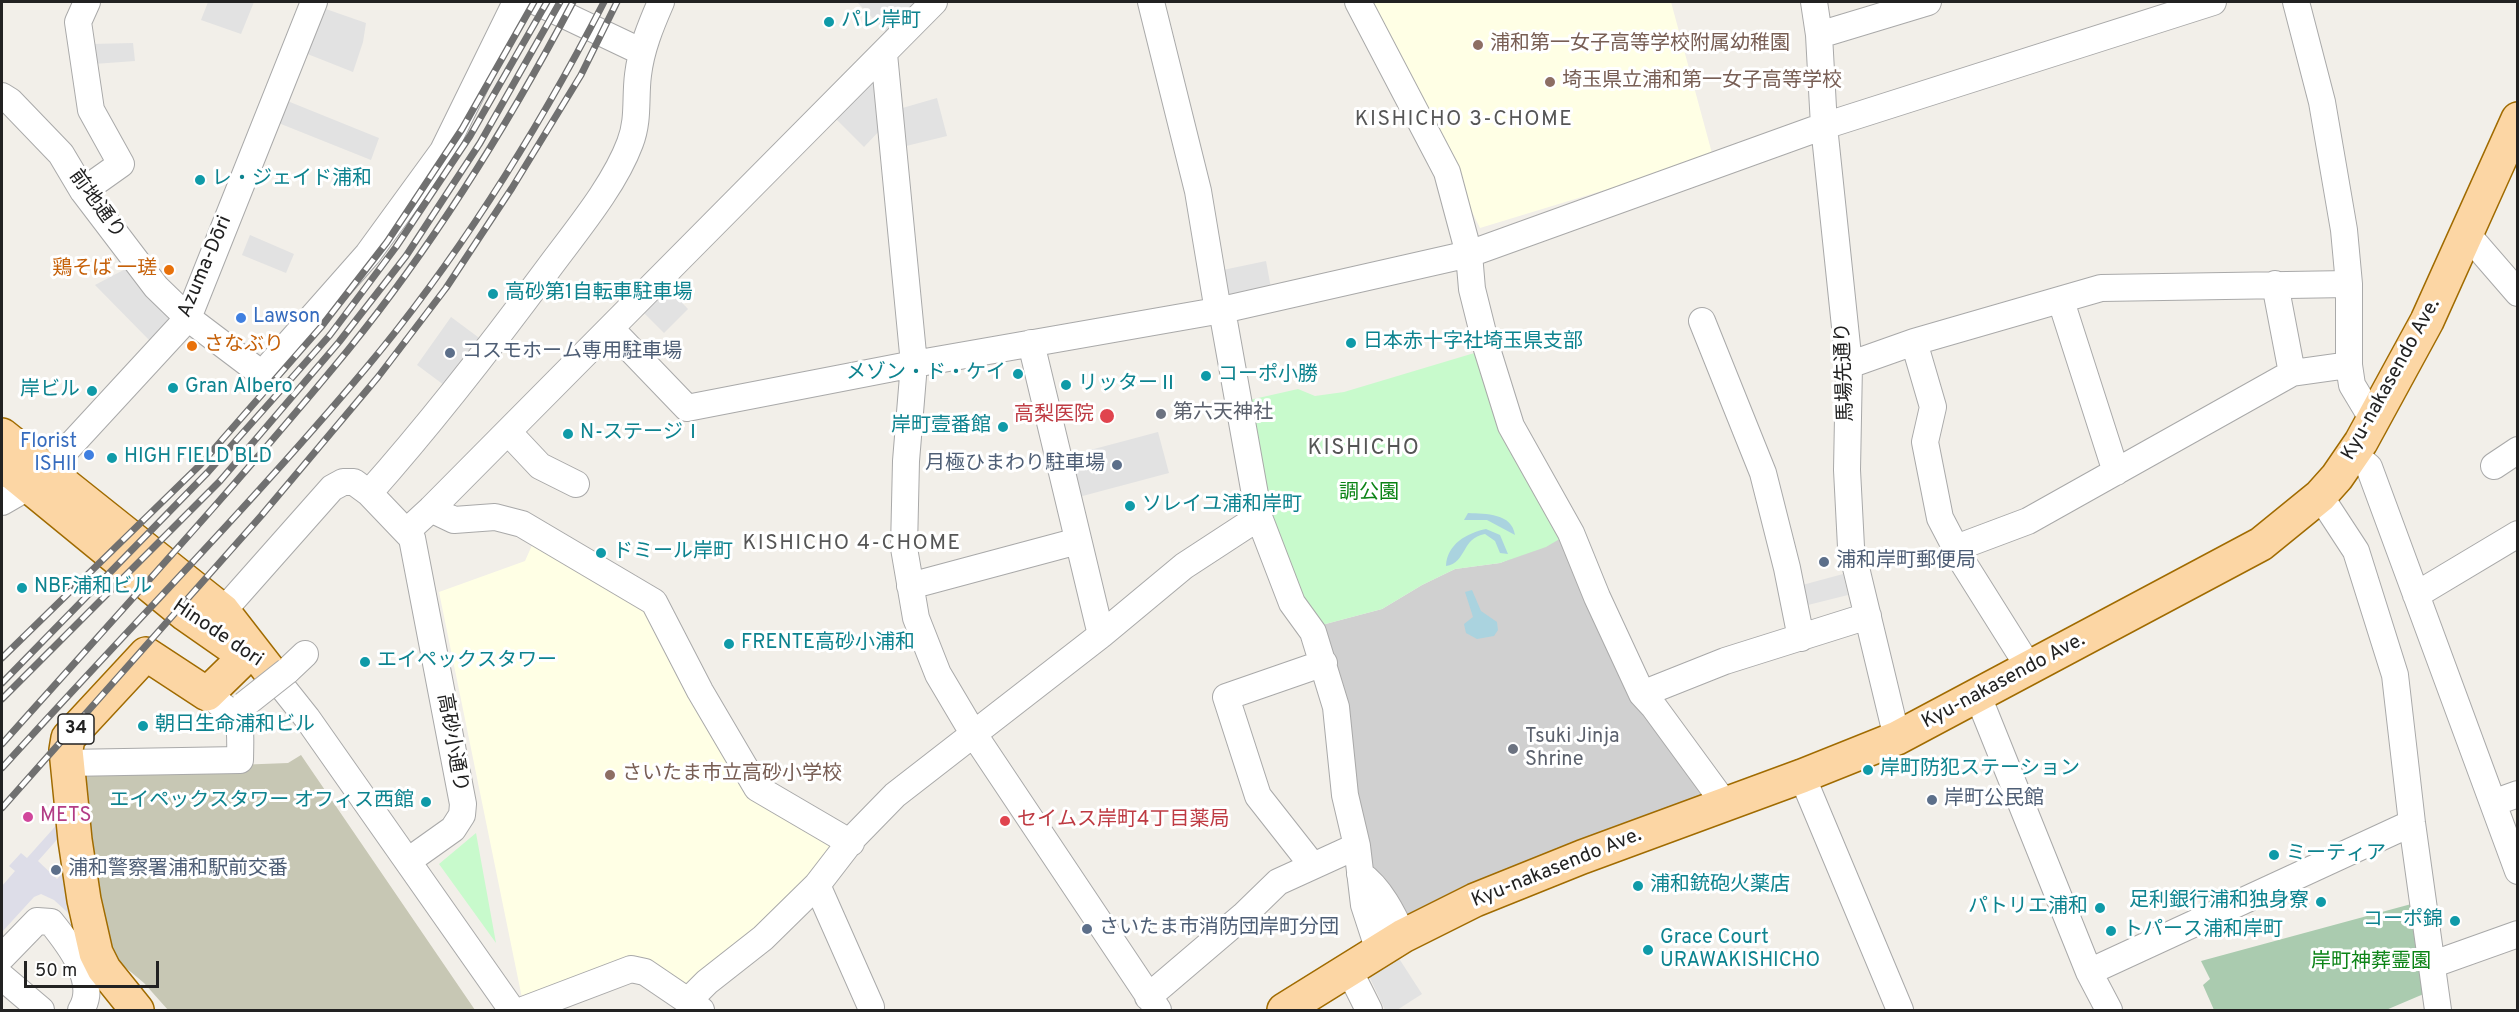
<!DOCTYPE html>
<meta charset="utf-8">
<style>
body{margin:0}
#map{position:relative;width:2519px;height:1012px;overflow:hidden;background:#f2efe9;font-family:Overpass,sans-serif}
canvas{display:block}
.frame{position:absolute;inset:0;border:3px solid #222;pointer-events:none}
.scale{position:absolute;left:24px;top:961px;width:135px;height:27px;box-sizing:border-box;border:3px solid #222;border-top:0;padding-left:8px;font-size:18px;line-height:21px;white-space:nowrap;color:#222;-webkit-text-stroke:4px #fff;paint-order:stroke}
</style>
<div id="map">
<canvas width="2519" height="1012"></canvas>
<div class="frame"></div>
<div class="scale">50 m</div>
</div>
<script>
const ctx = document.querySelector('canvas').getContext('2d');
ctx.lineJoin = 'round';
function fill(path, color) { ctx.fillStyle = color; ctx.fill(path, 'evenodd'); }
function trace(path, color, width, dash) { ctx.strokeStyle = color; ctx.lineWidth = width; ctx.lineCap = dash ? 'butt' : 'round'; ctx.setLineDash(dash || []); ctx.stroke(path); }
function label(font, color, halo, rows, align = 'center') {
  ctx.font = font + ' Overpass,"Noto Sans JP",sans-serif'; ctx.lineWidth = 6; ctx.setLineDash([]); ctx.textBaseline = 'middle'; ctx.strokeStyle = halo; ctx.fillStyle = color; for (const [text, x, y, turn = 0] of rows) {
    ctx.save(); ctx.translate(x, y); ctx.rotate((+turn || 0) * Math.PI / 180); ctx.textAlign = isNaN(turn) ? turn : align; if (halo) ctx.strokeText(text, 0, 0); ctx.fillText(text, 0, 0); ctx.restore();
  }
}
const education = new Path2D(`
 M1368 2H1671L1713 157 1480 228Z
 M533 543 653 612 722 745 835 845 804 889 691 986 638 956 523 1003 439 592 525 561Z`);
const religious = new Path2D(`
 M1563 537 1709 797 1459 888 1402 919 1366 860 1318 626 1382 609 1422 585 1455 569 1500 563Z`);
const construction = new Path2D(`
 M301 755 475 1010H168L144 983 113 957 82 838 79 771 288 763Z`);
const cemetery = new Path2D(`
 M2415 903 2426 993 2386 1010H2214L2203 985 2210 979 2201 961Z`);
const park = new Path2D(`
 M1481 351 1563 537 1546 547 1500 563 1455 569 1422 585 1382 609 1318 626 1301 601 1268 525 1245 401 1298 389 1315 396 1344 392Z
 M476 833 496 943 439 864Z`);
const parking = new Path2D(`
 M208 2H254L241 34 201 20Z
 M857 2H918L887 33Z
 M323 8 366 23 363 42 353 72 305 53Z
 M133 43 135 61 94 64 91 44Z
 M876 76 883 127 864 147 835 118Z
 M937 98 947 136 902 147 899 109Z
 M285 100 379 138 371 160 276 122Z
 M250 235 294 254 286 273 242 255Z
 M1266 261 1271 288 1224 298 1218 271Z
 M133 265 175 312 152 343 95 285Z
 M666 286 688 309 664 333 641 310Z
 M451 317 482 340 448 388 417 365Z
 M1158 432 1169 473 1075 498 1064 457Z
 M1843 574 1848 595 1800 607 1795 587Z
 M1398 957 1422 994 1397 1010H1385L1369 976Z`);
const plaza = new Path2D(`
 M61 820 62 834 38 861 57 879 69 866 77 921 54 900 41 894 34 897 2 932V886L15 871 9 866 21 853 27 858Z`);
const water = new Path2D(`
 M1468 513C1486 514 1512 513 1515 535L1487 520H1464Z
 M1486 529 1500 535 1508 554 1500 553 1495 541 1485 534C1461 538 1467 563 1446 566 1447 544 1467 533 1486 529Z
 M1472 590 1481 611 1497 622 1498 630 1494 636 1477 639 1466 633 1464 624 1473 617 1465 592Z`);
const minor = new Path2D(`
 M537 2 642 52
 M1151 2 1198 191 1218 311
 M1358 2 1447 172 1469 254 1472 289 1487 349 1511 426 1571 533 1597 597 1642 694 1654 707 1725 804
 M1814 2 1819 35 1824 126 1849 365 1847 470 1851 547 1897 738
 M2296 2 2322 102 2344 230 2349 284V365L2352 385 2373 420
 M1819 35 1928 2
 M884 54 914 364 906 461 904 548 916 618 938 674 973 733 1158 1010
 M2 96 10 101 61 154 83 191 156 287 188 318 262 374 368 254 443 151 516 2
 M83 191 121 164 91 110 78 22 87 2
 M2466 233 2518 293
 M2061 301 2116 472
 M1222 310 1259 517 1292 603 1313 632 1336 707 1345 795 1357 846 1364 905 1379 951
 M1702 321 1763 473 1787 568 1801 638
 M611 329 687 408 914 364 1222 310 1469 254 1824 126 2213 2
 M1914 342 1933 407 1925 442 1940 518 1964 564 2030 669
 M1031 343 1101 635
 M1849 365 1914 342 2101 288 2349 284
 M2292 373 2349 365
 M508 432 540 466 576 484
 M2354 454 2369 467 2518 871
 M2494 466 2518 450
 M369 493C433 421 491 346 548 269 576 231 614 186 630 143 639 120 635 98 638 75 641 49 651 25 661 2
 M2320 496 2356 551 2395 675 2412 823 2438 1010
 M2 502 28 487 46 472 188 318 314 2
 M431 509 454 520 495 517 522 524 654 602 700 691 757 788 851 843
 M407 531 431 509 934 2
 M1956 548 2028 521 2292 373 2275 284
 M910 586 1078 541
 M2416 595 2518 534
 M223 611 332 488 343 482H354L369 493 412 538 463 804 462 815 453 829 408 861
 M268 669 307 718 512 1010
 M287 671 305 654
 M1642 694 1725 661 1868 616
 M1978 696 2089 972 2109 1010
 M66 763 240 760C241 715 242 721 207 694
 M1802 776 1900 1010
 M2493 803 2518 794
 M1313 866 1258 796 1226 697 1324 663
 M1360 874C1380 888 1393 914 1403 936
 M817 885 871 1007
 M2 957 37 921 51 922C68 943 99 982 81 1010
 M2431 965 2518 934
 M1349 970 1369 1010
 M2089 972 2412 823
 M2 977 41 1010
 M1148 997 1243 916 1278 882 1357 846
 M688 1001 707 982 763 938 817 885 854 837 895 795 1101 635 1184 566 1259 517
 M523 1010 631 969 645 972 701 1010`);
const major = new Path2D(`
 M2 435 223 611 268 669
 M2 464 185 614 248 658
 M137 1010 104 969 96 953 84 900 75 840 66 750 68 738 146 654 207 694 246 656
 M1284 1010 1403 936 1475 900 1582 857 1802 776 1897 738 2261 544 2320 496 2337 477 2361 442 2427 321 2518 119`);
const rail = new Path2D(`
 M2 658 200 465 321 327 387 242 462 129 534 2
 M2 683 208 472 330 335 396 247 470 136 547 2
 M2 699 220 481 339 342 406 256 480 143 560 2
 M2 744C118 614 237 485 348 350 435 243 509 123 573 2
 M2 768C123 634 250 506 366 368 459 257 538 130 604 2
 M2 808 261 516 378 377 446 288 512 188 581 75 617 2`);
const minorBridge = new Path2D(`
 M244 705 287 671`);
const markers = [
 [829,22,6,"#0f9aa8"],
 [1478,45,6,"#8d6e63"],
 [1550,82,6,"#8d6e63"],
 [200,180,6,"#0f9aa8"],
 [169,270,6,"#e8710a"],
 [493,294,6,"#0f9aa8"],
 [241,318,6,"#3f7fe0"],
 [1351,343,6,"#0f9aa8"],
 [192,346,6,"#e8710a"],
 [450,353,6,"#5c6f8a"],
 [1018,374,6,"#0f9aa8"],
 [1206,376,6,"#0f9aa8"],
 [1066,385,6,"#0f9aa8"],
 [173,388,6,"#0f9aa8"],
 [92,391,6,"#0f9aa8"],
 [1161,414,6,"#6b7280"],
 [1107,416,8,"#e0444e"],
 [1003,427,6,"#0f9aa8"],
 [568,434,6,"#0f9aa8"],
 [89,455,6,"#3f7fe0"],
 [112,458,6,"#0f9aa8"],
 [1117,465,6,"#5c6f8a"],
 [1130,506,6,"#0f9aa8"],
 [601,553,6,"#0f9aa8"],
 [1824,562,6,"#5c6f8a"],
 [22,588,6,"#0f9aa8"],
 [729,644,6,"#0f9aa8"],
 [365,662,6,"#0f9aa8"],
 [143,726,6,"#0f9aa8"],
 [1513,749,6,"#6b7280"],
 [1868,770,6,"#0f9aa8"],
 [610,775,6,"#8d6e63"],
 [1932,800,6,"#5c6f8a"],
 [426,802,6,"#0f9aa8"],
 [28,817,6,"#d1479c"],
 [1005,821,6,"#e0444e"],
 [2274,855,6,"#0f9aa8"],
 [56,870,6,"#5c6f8a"],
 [1638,886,6,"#0f9aa8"],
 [2321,902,6,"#0f9aa8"],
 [2100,908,6,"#0f9aa8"],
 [2455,921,6,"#0f9aa8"],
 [1087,929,6,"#5c6f8a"],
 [2111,931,6,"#0f9aa8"],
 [1648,950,6,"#0f9aa8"]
];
const shields = [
 [76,729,36]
];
const shieldNames = [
 ["34",76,729]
];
const cultureNames = [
 ["パレ岸町",841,22],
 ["レ・ジェイド浦和",212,180],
 ["高砂第1自転車駐車場",505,294],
 ["日本赤十字社埼玉県支部",1363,343],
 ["メゾン・ド・ケイ",1006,374,"right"],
 ["コーポ小勝",1218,376],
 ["リッターⅡ",1078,385],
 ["Gran Albero",185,388],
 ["岸ビル",80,391,"right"],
 ["岸町壹番館",991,427,"right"],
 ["N-ステージⅠ",580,434],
 ["HIGH FIELD BLD",124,458],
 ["ソレイユ浦和岸町",1142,506],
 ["ドミール岸町",613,553],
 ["NBF浦和ビル",34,588],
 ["FRENTE高砂小浦和",741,644],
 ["エイペックスタワー",377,662],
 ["朝日生命浦和ビル",155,726],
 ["岸町防犯ステーション",1880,770],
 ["エイペックスタワー オフィス西館",414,802,"right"],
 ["ミーティア",2286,855],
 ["浦和銃砲火薬店",1650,886],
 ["足利銀行浦和独身寮",2309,902,"right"],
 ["パトリエ浦和",2088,908,"right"],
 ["コーポ錦",2443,921,"right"],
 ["トパース浦和岸町",2123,931],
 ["Grace Court",1660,939],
 ["URAWAKISHICHO",1660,962]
];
const educationNames = [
 ["浦和第一女子高等学校附属幼稚園",1490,45],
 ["埼玉県立浦和第一女子高等学校",1562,82],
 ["さいたま市立高砂小学校",622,775]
];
const streetNames = [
 ["前地通り",96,205,54],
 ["Azuma-Dōri",206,267,-67],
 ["馬場先通り",1846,372,-92],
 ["Kyu-nakasendo Ave.",2392,380,-61],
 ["Hinode dori",217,634,34],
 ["Kyu-nakasendo Ave.",2004,682,-28],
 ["高砂小通り",451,743,80],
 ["Kyu-nakasendo Ave.",1557,869,-22]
];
const foodNames = [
 ["鶏そば 一瑳",157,270],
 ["さなぶり",204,346,"left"]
];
const shopNames = [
 ["Lawson",253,318],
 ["Florist",77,443,"right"],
 ["ISHII",77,466,"right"]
];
const serviceNames = [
 ["コスモホーム専用駐車場",462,353],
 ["月極ひまわり駐車場",1105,465,"right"],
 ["浦和岸町郵便局",1836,562],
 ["岸町公民館",1944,800],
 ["浦和警察署浦和駅前交番",68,870],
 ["さいたま市消防団岸町分団",1099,929]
];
const worshipNames = [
 ["第六天神社",1173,414],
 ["Tsuki Jinja",1525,738],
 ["Shrine",1525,761]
];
const healthNames = [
 ["高梨医院",1094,416],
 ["セイムス岸町4丁目薬局",1017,821,"left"]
];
const parkNames = [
 ["調公園",1369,494],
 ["岸町神葬霊園",2371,963]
];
const hotelNames = [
 ["METS",40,817]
];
const neighbourhoodNames = [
 ["KISHICHO 3-CHOME",1464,121],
 ["KISHICHO 4-CHOME",852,545]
];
const quarterNames = [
 ["KISHICHO",1364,450]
];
fill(education, '#ffffe5');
fill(religious, '#d0d0d0');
fill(construction, '#c7c7b4');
fill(cemetery, '#aacbaf');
fill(park, '#c8facc');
fill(parking, '#e2e2e2');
fill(plaza, '#dddde8');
fill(water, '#aad3df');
trace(minor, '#a9a9a9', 28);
trace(major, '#a06b00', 36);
trace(minor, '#fff', 26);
trace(major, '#fcd6a4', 33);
trace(rail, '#707070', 7);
trace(rail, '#fff', 4.5, [14]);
trace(minorBridge, '#a9a9a9', 28, []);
trace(minorBridge, '#fff', 26);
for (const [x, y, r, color] of markers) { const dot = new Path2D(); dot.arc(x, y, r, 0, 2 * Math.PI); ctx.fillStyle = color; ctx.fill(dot); trace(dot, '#fff', 2); }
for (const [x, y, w] of shields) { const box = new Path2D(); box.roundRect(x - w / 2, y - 15, w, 30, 4.5); ctx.fillStyle = '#fff'; ctx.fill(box); trace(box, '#222', 1.5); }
label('bold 18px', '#222', null, shieldNames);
label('20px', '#0d838f', '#fff', cultureNames, 'left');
label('20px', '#785e54', '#fff', educationNames, 'left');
label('20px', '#222', '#fff', streetNames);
label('20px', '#c56008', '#fff', foodNames, 'right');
label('20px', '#366cbe', '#fff', shopNames, 'left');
label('20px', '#4e5e75', '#fff', serviceNames, 'left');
label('20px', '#5b616d', '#fff', worshipNames, 'left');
label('20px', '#be3a42', '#fff', healthNames, 'right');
label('20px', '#0c8416', '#fff', parkNames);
label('20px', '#b23c85', '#fff', hotelNames, 'left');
ctx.letterSpacing = '1.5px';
label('21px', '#555', '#fff', neighbourhoodNames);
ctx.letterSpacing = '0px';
ctx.letterSpacing = '1.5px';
label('22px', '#555', '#fff', quarterNames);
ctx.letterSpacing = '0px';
</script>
